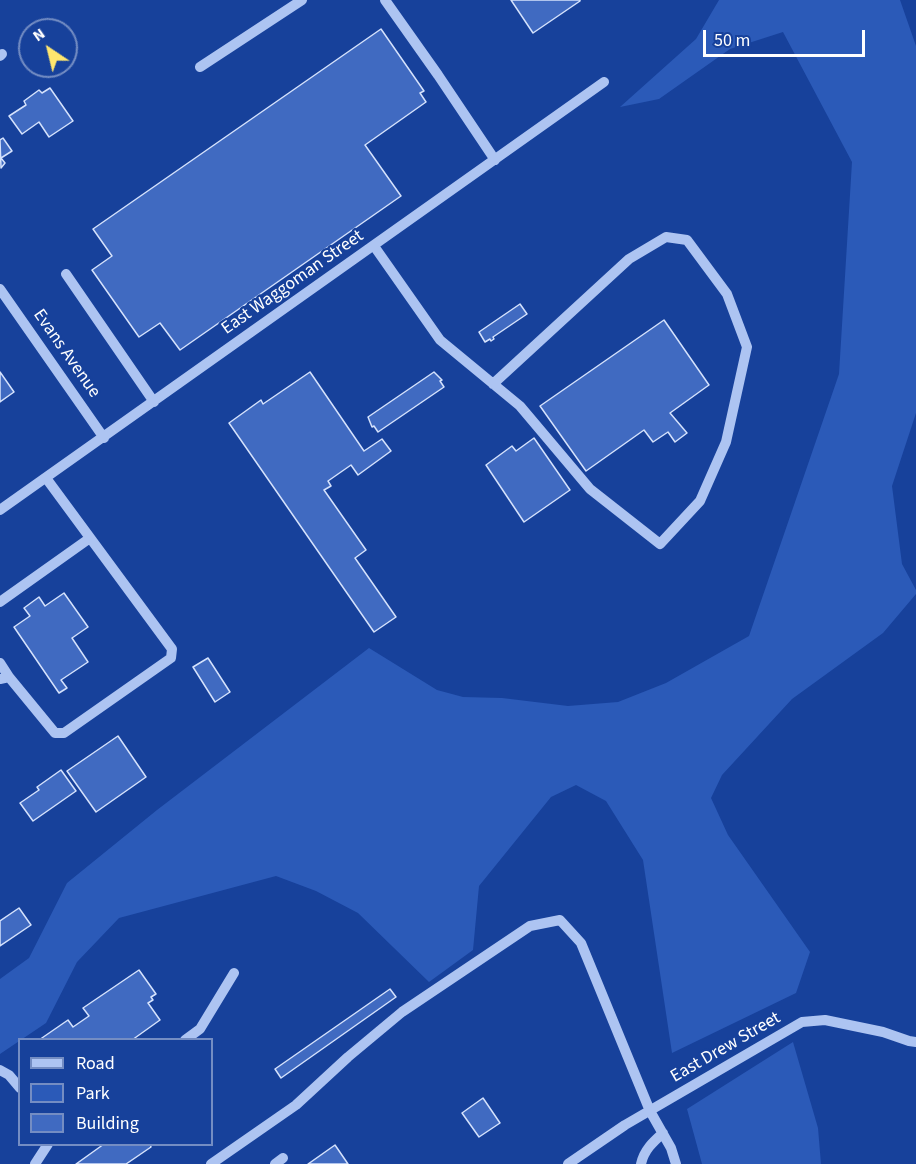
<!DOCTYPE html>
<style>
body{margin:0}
#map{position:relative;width:916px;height:1164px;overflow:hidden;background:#17419b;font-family:"Source Sans 3",sans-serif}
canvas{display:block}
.legend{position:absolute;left:18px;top:1038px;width:195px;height:108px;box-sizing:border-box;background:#17419b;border:2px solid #748dc3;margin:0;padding:8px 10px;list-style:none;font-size:18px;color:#fff}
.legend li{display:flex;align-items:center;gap:12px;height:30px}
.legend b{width:30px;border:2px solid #748dc3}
.north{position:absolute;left:18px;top:18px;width:60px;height:60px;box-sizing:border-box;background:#17419b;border:2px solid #748dc3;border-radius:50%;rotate:325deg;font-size:16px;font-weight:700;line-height:24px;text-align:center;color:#fff}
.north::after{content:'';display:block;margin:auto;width:21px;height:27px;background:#ffe66e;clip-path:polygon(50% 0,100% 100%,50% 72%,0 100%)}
.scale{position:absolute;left:703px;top:30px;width:162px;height:27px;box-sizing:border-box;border:3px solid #fff;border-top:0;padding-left:8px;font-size:18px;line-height:21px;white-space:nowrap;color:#fff;-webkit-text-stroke:4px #17419b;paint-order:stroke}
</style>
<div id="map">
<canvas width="916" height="1164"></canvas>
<ul class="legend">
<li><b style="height:8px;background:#adc4f2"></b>Road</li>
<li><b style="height:16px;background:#2b5ab8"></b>Park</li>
<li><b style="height:16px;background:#406ac1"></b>Building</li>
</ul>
<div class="north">N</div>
<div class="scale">50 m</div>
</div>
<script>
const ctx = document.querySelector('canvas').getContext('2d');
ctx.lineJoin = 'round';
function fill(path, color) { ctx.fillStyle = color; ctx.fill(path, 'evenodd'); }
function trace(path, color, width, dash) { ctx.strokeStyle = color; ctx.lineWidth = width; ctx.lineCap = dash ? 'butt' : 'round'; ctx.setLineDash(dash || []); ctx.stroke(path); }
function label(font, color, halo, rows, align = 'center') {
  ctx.font = font + ' "Source Sans 3",sans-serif'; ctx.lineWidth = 4.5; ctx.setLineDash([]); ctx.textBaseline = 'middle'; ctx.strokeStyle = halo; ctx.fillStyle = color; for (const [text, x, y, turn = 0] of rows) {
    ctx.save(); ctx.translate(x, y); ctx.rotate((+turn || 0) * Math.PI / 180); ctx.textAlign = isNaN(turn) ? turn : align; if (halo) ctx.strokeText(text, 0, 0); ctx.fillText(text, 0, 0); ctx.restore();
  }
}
const green = new Path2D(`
 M719 0H900L916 46V413L892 486 902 564 916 590V594L883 633 792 699 722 775 711 798 728 835 810 952 796 993 672 1053 643 860 606 801 576 785 551 797 479 886 473 950 429 982 358 913 316 891 276 876 119 918 77 962 46 1023 0 1054V979L29 958 67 883 157 810 369 648 437 690 463 697 502 698 568 706 618 702 666 683 749 636 839 374 852 162 783 32 730 49 659 99 620 107 696 39Z
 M793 1042 818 1128 821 1164H702L687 1109Z`);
const building = new Path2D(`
 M511 0H580V1L533 33Z
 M381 29 424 91 420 93 426 102 365 145 401 196 180 350 160 323 139 337 92 270 112 256 93 229Z
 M50 88 73 121 49 137 39 122 22 134 9 116 26 105 24 101 39 90 42 93Z
 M3 138 12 151 1 158 5 163 1 168 0 140Z
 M520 304 527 314 493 337 494 339 491 341 490 339 485 342 479 332Z
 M664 320 709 385 670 413 687 433 675 442 668 432 653 442 644 430 586 471 540 406Z
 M0 372 14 392 0 402Z
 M310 372 364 451 382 439 391 451 358 475 351 465 328 481 331 486 324 490 366 550 355 558 396 617 374 632 229 423 261 400 263 404Z
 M434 372 442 380 440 381 444 387 378 432 374 426 372 427 368 417Z
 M534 438 570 490 524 522 486 465 512 446 516 451Z
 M64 593 88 627 72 638 88 662 61 680 67 688 59 693 14 627 30 616 24 608 39 597 45 606Z
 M208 658 230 692 215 702 193 667Z
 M118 736 146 777 96 812 67 771Z
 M61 770 76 791 33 821 20 803 39 790 37 787Z
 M19 908 31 925 0 946V921Z
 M139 970 156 994 151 997 153 1000 148 1003 160 1020 132 1040H39L68 1020 73 1027 89 1016 83 1008Z
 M390 989 396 997 281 1078 275 1069Z
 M483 1098 500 1123 479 1137 462 1113Z
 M104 1144H150L151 1147 126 1164H76Z
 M335 1145 348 1164H308Z`);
const minor = new Path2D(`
 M385 0 438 75 495 160
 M0 56 2 54
 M200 67 302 0
 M374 246 440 340 520 406 590 489 660 544 700 501 726 442 747 347 727 294 687 240 666 237 629 259 493 384
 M66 274 154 402
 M0 289 104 438
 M0 510 604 82
 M0 602 90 538
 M0 663 9 677
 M0 679 9 677 55 733H64L171 658 172 649 46 478
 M185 1040 200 1029 234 973
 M0 1070 9 1075 20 1088
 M35 1164 48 1144
 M211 1164 296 1105 348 1057 402 1012 530 926 560 920 581 943 650 1111 671 1148 676 1164
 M275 1164 283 1158
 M568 1164 625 1125 802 1022 825 1020 883 1032 909 1041 916 1042
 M641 1164C644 1150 653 1142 663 1133`);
const streetNames = [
 ["East Waggoman Street",293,283,-35],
 ["Evans Avenue",66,354,55],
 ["East Drew Street",726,1048,-30]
];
fill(green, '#2b5ab8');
fill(building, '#406ac1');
trace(building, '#d5e2fc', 1.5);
trace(minor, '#adc4f2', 10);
label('18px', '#fff', '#17419b', streetNames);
</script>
